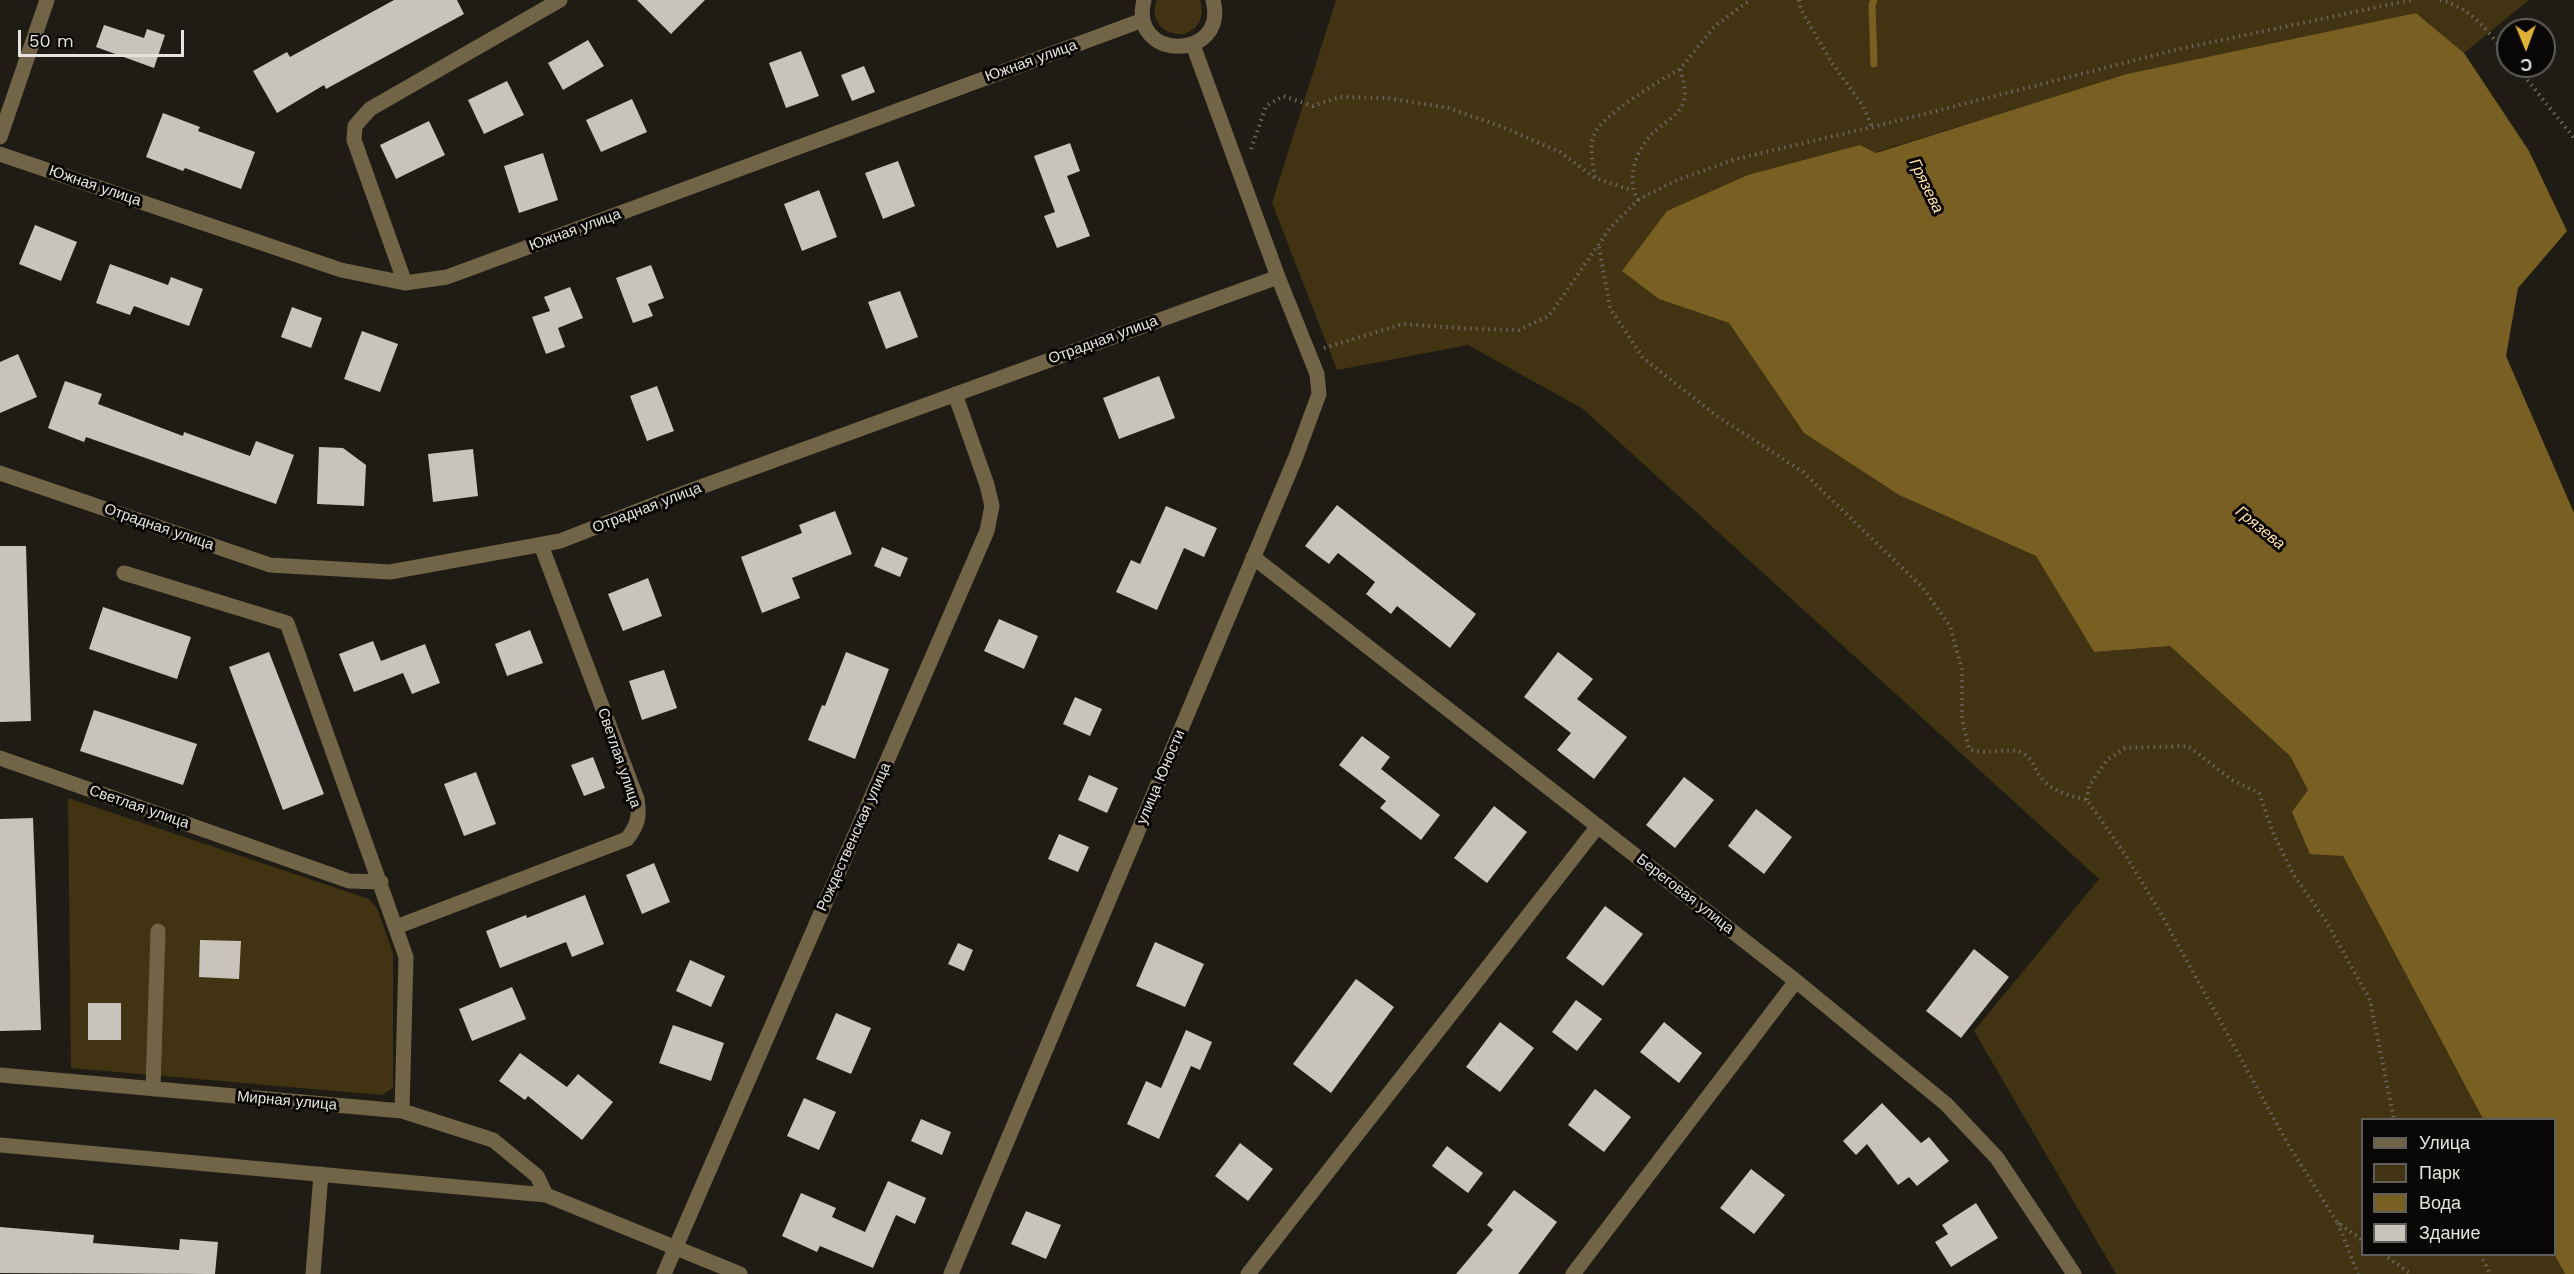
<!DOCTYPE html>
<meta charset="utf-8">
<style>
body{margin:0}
#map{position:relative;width:2574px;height:1274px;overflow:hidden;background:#1f1c15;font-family:"Work Sans",sans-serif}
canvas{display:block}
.legend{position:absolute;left:2361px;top:1118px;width:195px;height:138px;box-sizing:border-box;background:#080705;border:2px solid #605f5c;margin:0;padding:8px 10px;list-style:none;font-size:18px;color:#e5e3df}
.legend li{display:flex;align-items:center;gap:12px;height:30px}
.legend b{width:30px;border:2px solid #605f5c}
.north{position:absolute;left:2496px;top:18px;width:60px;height:60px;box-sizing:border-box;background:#080705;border:2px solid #605f5c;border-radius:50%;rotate:179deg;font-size:16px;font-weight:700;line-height:24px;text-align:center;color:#e5e3df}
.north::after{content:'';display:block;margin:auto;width:21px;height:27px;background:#dfb034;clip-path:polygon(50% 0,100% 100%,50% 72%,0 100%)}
.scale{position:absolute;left:18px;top:30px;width:166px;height:27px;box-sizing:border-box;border:3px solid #e5e3df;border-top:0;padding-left:8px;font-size:18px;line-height:21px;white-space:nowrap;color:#e5e3df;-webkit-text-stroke:4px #080705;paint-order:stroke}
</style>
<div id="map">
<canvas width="2574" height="1274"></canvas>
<ul class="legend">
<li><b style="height:8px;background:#726446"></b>Улица</li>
<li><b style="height:16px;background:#423412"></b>Парк</li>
<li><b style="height:16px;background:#796022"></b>Вода</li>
<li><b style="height:16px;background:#c8c4bb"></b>Здание</li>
</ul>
<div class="north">С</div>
<div class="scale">50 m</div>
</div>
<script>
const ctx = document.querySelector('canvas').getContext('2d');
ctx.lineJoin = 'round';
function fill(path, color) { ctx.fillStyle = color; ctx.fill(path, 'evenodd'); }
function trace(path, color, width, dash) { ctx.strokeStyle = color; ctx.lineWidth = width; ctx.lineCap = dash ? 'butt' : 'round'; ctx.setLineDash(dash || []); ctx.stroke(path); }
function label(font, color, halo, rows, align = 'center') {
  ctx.font = font + ' "Work Sans",sans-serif'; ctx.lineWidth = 6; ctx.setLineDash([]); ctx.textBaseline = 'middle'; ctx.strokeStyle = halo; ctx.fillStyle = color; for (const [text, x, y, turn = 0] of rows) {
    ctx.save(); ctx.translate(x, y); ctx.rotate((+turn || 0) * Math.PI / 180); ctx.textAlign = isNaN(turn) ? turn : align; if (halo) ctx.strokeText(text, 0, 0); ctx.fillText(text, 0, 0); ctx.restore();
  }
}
const green = new Path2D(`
 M1157 0H1200C1205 16 1200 27 1185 34 1165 36 1148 21 1157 0Z
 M1336 0H2529L2464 53 2416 13 2109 81 1892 147 1875 153 1659 299 1729 323 1804 433 1899 495 2036 556 2094 652 2170 646 2290 756 2483 1119 2362 1120V1254L2554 1255 2565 1274H2116L1974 1031 2099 879 1583 409 1468 345 1337 370 1272 203Z
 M68 798 369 899 377 908 393 953V1088L382 1095 71 1068Z`);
const water = new Path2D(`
 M2416 13 2464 53 2529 151 2567 231 2518 288 2506 356 2574 513V1274H2565L2554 1254V1120L2483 1119 2343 856 2310 854 2292 812 2308 790 2290 756 2170 646 2094 652 2036 556 1899 495 1804 433 1729 323 1659 299 1622 271 1667 211 1748 175 1860 145 1876 153 2127 74Z`);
const stream = new Path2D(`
 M1874 64 1872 5 1874 0`);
const building = new Path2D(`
 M394 0H457L464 14 326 89 324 85 277 113 253 71 287 52 290 57Z
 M637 0H705L671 34Z
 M104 25 144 38 147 29 165 35 154 68 96 47Z
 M588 40 604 66 563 90 548 63Z
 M801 51 819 96 786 108 769 63Z
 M864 66 875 92 852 101 841 75Z
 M507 81 524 115 484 134 468 100Z
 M632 99 647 132 601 152 586 120Z
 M163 113 200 127 198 131 255 152 241 189 185 168 183 171 146 157Z
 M429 121 445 155 396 179 380 145Z
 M1070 143 1080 171 1067 176 1090 236 1057 248 1044 216 1055 212 1034 156Z
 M543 153 558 200 519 213 504 166Z
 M898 161 915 206 883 219 865 173Z
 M819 190 837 237 802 251 784 204Z
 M35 225 77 242 61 281 19 264Z
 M110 264 168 285 171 277 203 289 189 326 134 306 130 315 96 303Z
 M651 265 664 298 648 304 653 316 633 323 616 278Z
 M570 287 583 318 558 328 565 347 546 354 532 317 550 311 544 297Z
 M900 291 918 337 886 349 868 302Z
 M292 307 322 318 311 348 281 337Z
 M362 331 398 344 380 392 344 379Z
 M18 354 37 397 0 413V362Z
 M1159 376 1175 418 1119 439 1103 398Z
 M65 381 102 394 98 404 183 436 184 432 250 456 256 441 294 455 276 504 86 437 84 442 48 428Z
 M657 386 674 431 647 441 630 396Z
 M319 447 343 448 366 465 364 506 317 504Z
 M473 449 478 496 433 502 428 454Z
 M1337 505 1476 614 1450 648 1397 606 1391 614 1366 594 1375 582 1338 553 1329 564 1305 546Z
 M1166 506 1217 528 1204 557 1184 548 1157 610 1116 592 1131 560 1140 564Z
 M835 511 852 554 792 578 800 598 762 613 741 557 802 533 799 525Z
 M0 546H26L31 721 0 722Z
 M882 547 908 558 900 577 874 566Z
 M648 578 662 616 623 631 608 594Z
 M103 607 191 637 177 679 89 649Z
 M999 619 1038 636 1024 669 984 651Z
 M530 630 543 663 507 676 495 644Z
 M373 641 381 661 425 644 440 683 412 694 403 673 354 692 339 654Z
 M269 652 324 794 283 810 229 667Z
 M846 652 889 669 855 759 808 740 822 705 825 706Z
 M1558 652 1593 679 1577 699 1627 737 1594 779 1557 750 1571 733 1524 697Z
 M664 670 677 708 642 720 629 681Z
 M1075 697 1102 709 1090 736 1063 724Z
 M94 710 197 744 183 785 80 751Z
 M1362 736 1390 757 1381 769 1440 815 1421 840 1380 808 1386 801 1339 765Z
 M593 757 605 788 584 796 571 765Z
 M476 772 496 824 464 836 444 784Z
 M1089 775 1118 788 1107 813 1078 800Z
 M1684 777 1714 800 1675 848 1646 825Z
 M1494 806 1527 832 1487 883 1454 858Z
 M1756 809 1792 837 1764 874 1728 846Z
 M33 818 41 1030 0 1031V819Z
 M1059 834 1089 847 1078 872 1048 859Z
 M654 863 670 902 642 914 626 875Z
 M585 895 604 944 572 957 566 942 500 968 486 931 526 915 527 918Z
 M1605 906 1643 934 1603 986 1566 958Z
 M200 940 241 941 239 979 199 977Z
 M1155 942 1204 964 1185 1007 1136 986Z
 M958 943 973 950 964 971 948 964Z
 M1974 949 2009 977 1961 1038 1926 1011Z
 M690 960 725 976 711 1007 676 991Z
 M1356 979 1394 1007 1331 1093 1293 1064Z
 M512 987 526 1019 472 1041 459 1009Z
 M1576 1000 1602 1019 1577 1051 1552 1032Z
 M88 1003H121V1040H88Z
 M836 1013 871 1028 851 1074 816 1059Z
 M1500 1022 1534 1048 1500 1092 1466 1067Z
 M1664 1022 1702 1053 1679 1083 1640 1052Z
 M673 1025 724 1043 711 1081 659 1063Z
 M1186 1030 1212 1042 1200 1070 1191 1066 1159 1139 1127 1124 1146 1081 1161 1088Z
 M520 1053 567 1087 578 1074 613 1102 582 1140 528 1096 525 1100 499 1081Z
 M1595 1089 1631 1117 1604 1152 1568 1125Z
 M804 1098 836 1112 819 1150 787 1136Z
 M1882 1103 1921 1143 1929 1137 1949 1161 1917 1186 1909 1177 1898 1185 1867 1144 1856 1155 1843 1141Z
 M921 1119 951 1132 942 1155 911 1141Z
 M1240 1143 1273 1169 1248 1201 1215 1176Z
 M1447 1146 1483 1173 1468 1193 1432 1166Z
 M1751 1169 1785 1195 1754 1234 1720 1208Z
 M888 1181 926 1198 915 1224 896 1215 873 1268 820 1246 817 1252 782 1236 801 1193 836 1208 832 1217 865 1232Z
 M1514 1190 1557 1222 1518 1274H1456L1493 1230 1487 1225Z
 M1976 1203 1998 1238 1951 1267 1935 1242 1948 1234 1942 1225Z
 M1026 1211 1061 1225 1046 1259 1011 1244Z
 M0 1227 94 1235 93 1243 179 1250 180 1239 218 1242 215 1274 0 1273Z`);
const path = new Path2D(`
 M1799 0 1801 10 1832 63 1863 106 1872 127
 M2440 0C2471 7 2489 33 2508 56
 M2516 66 2574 138
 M1251 149 1266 106 1283 96 1313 106 1340 97 1387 98 1448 108 1500 126 1560 152 1595 178 1631 190
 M1595 177C1593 165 1589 147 1594 135 1601 115 1660 81 1680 69
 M1638 200 1677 180 1736 159 1889 123 2179 49 2411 0
 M1599 247 1610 308 1643 358 1717 416 1803 472 1923 588 1950 626 1962 670V719L1969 749C1988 756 2008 747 2020 752 2034 758 2034 770 2044 781 2055 793 2072 796 2087 800L2124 853 2160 912 2289 1146 2337 1222 2362 1240
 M1324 348 1403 324 1474 329 1519 330 1549 316 1610 228 1638 200C1626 181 1635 152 1651 135 1659 126 1676 117 1682 106 1688 94 1683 81 1680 69L1715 26 1750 0
 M2087 800 2089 786 2107 760 2125 748 2153 747 2188 746 2232 780 2259 793 2274 835 2293 874 2326 921 2370 1000 2394 1120
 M2338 1223 2358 1274
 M2383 1254 2411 1274
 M2480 1254 2490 1274`);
const minor = new Path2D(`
 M1144 0C1128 62 1229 61 1213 0
 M0 137 47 0
 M0 154 341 270 405 283 447 277 1143 20
 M405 283 354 140 355 126 370 109 560 0
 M0 473 270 565 390 572 560 541 684 493 1278 277
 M1253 557 1796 981 1946 1104 1997 1158 2074 1274
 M124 573 287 623 406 957 402 1111
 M0 758 349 881 381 882
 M396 927 627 839C638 825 640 816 637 799L541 545
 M0 1075 402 1111 493 1140 537 1176 546 1195
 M153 1089 158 931
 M0 1145 546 1195 740 1274
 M313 1274 321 1174
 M664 1274 987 531 992 506 987 485 955 394
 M951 1274 1295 459 1319 394 1317 374 1278 277 1193 45
 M1248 1274 1598 826
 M1573 1274 1796 981`);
const streetNames = [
 ["Южная улица",1031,61,-20],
 ["Южная улица",95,186,19],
 ["Южная улица",575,230,-20],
 ["Отрадная улица",1103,340,-20],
 ["Отрадная улица",647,508,-21],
 ["Отрадная улица",159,527,19],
 ["Светлая улица",619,758,71],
 ["улица Юности",1161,777,-67],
 ["Светлая улица",139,807,19],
 ["Рождественская улица",854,837,-66],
 ["Береговая улица",1685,894,38],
 ["Мирная улица",287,1101,5]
];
const waterNames = [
 ["Грязева",1926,186,64],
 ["Грязева",2260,528,39]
];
fill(green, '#423412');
fill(water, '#796022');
trace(stream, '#796022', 7);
fill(building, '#c8c4bb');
trace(path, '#6a6761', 4, [1.5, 4.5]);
trace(minor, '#726446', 15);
label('15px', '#e5e3df', '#080705', streetNames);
label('italic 16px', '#fadfa3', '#080705', waterNames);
</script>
